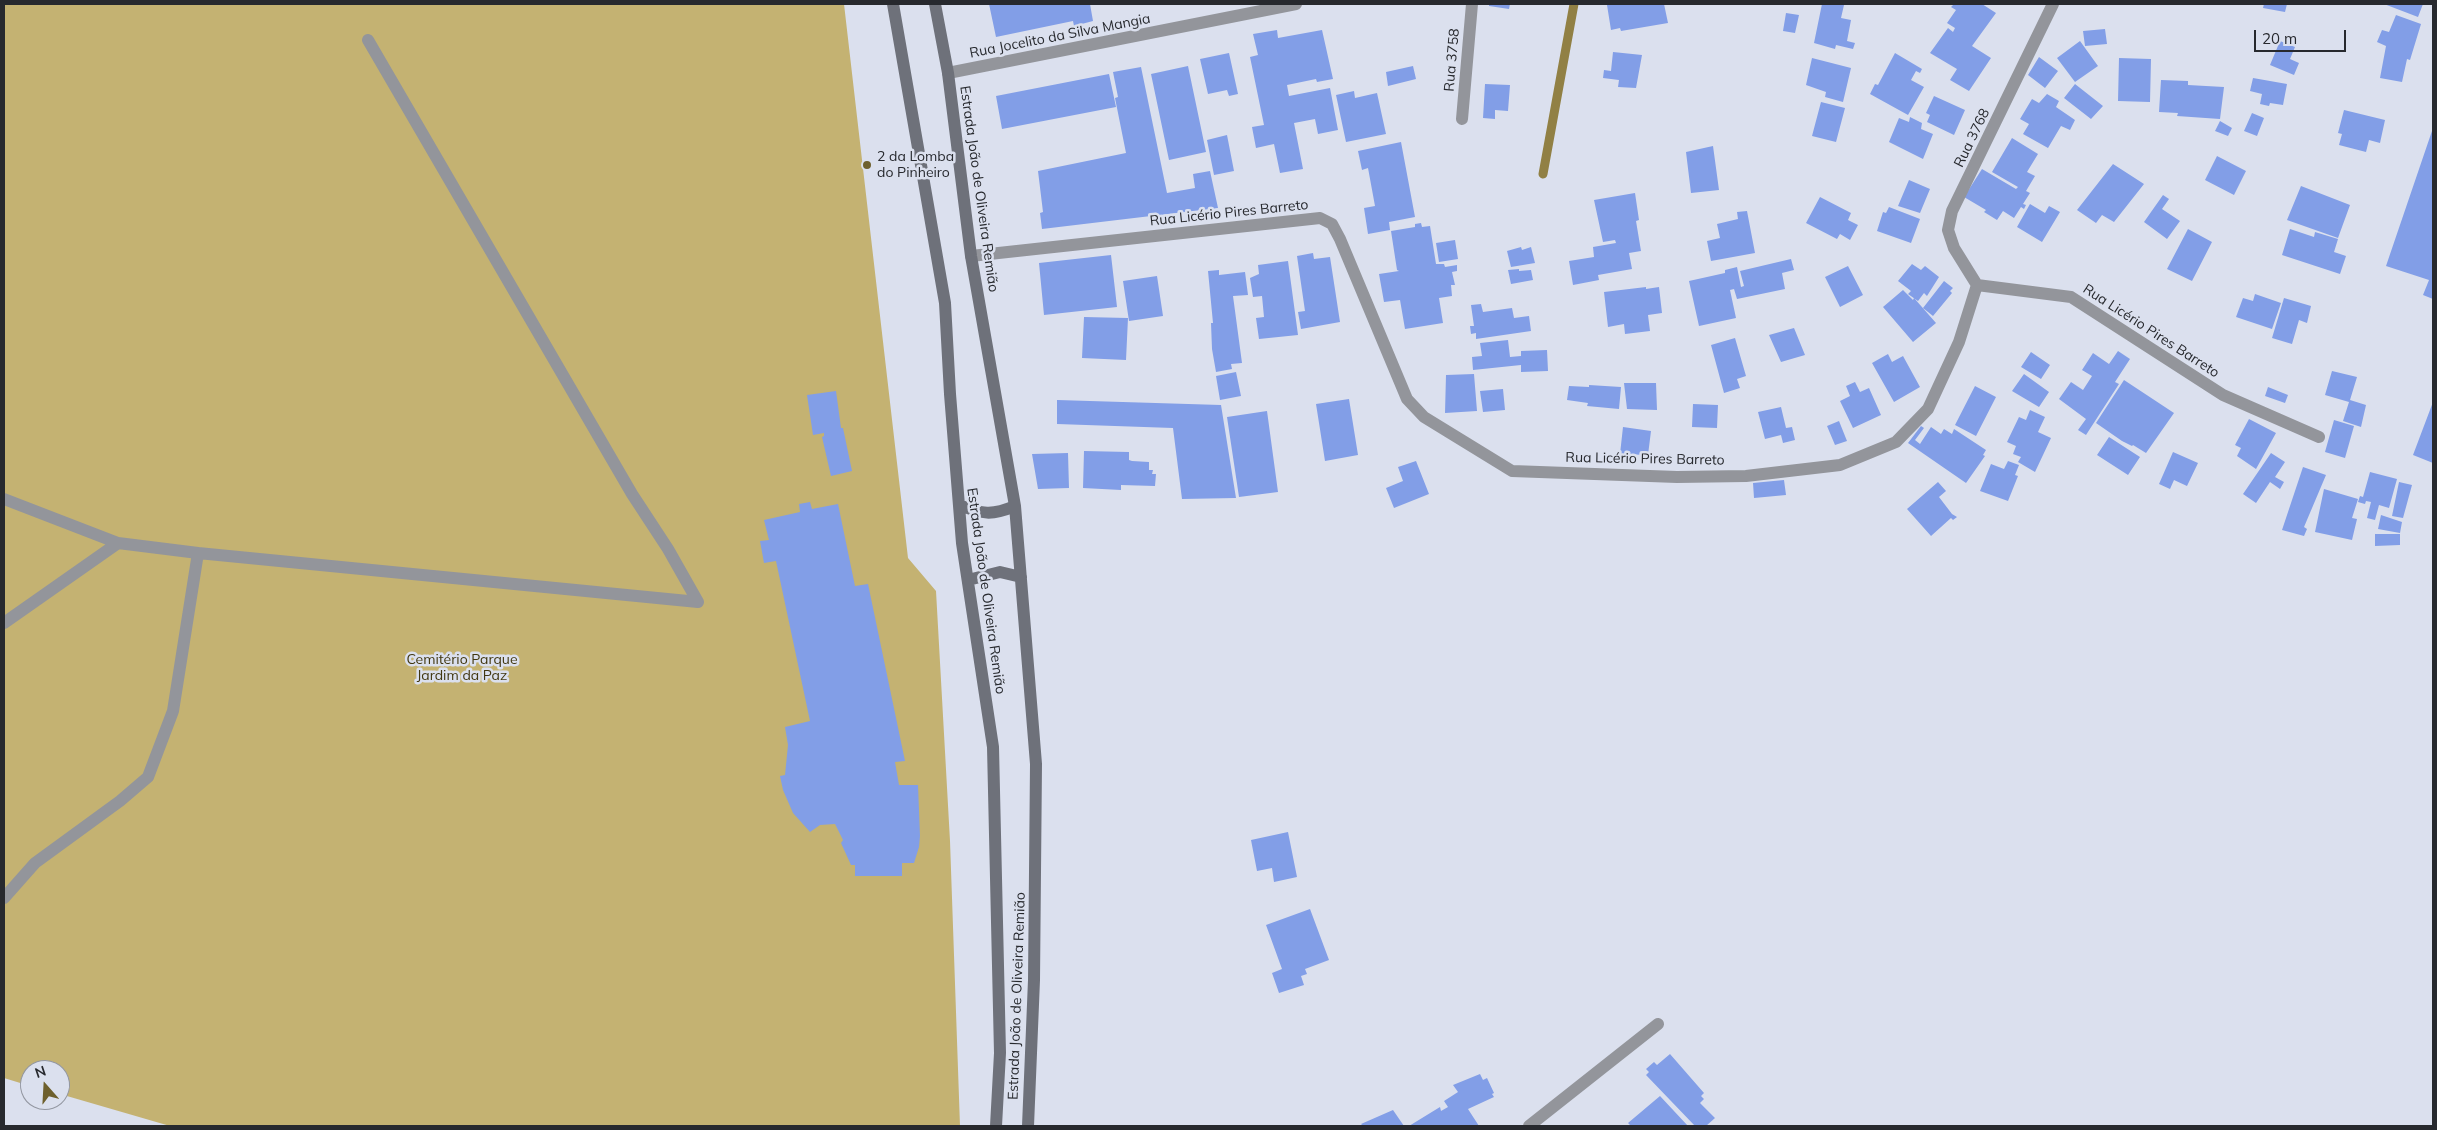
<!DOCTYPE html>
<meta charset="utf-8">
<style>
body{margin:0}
#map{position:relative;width:2437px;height:1130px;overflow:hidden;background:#dbe0ee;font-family:Mulish,sans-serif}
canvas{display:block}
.frame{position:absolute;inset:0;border:5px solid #27292e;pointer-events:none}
.north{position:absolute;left:20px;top:1060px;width:50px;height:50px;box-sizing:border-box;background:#dbe0ee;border:1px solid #9397a1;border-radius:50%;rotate:341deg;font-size:14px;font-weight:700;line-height:20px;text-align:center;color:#27292e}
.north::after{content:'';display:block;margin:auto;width:18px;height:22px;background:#6e602d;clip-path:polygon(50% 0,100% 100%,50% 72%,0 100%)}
.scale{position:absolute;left:2254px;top:30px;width:92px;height:22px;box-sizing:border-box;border:2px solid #27292e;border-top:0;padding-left:6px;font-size:15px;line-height:18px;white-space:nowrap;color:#27292e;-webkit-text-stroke:4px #dbe0ee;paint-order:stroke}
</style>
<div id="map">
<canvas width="2437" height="1130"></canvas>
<div class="frame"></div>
<div class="north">N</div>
<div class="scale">20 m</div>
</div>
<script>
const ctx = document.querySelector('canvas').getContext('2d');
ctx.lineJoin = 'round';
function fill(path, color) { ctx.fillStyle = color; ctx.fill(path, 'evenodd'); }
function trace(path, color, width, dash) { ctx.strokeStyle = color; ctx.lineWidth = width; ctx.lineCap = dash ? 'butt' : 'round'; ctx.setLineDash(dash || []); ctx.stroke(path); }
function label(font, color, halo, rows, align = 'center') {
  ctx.font = font + ' Mulish,sans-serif'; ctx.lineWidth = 5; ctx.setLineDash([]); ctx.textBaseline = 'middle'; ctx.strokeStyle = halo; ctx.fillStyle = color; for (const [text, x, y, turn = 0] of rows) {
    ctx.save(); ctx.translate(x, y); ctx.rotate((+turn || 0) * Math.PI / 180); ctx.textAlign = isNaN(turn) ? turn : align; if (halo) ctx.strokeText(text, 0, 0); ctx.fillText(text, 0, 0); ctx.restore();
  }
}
const green = new Path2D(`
 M4 4H844L908 558 936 591 950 841 960 1126H170L60 1094V1070H30V1086L4 1078Z`);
const stream = new Path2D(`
 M1543 174 1574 4`);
const building = new Path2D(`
 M989 4H1090L1093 21 1074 26 1073 21 996 37Z
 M1489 4H1510L1509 9 1489 6Z
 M1613 4H1664L1668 23 1621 31 1620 28 1611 30 1607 5Z
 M1822 4 1844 5 1841 18 1851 20 1847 41 1855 43 1853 49 1836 45 1835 49 1814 43Z
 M1954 4H1982L1996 13 1972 46 1991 58 1969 91 1950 80 1957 69 1930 53 1948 28 1953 32 1955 28 1947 23 1956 10 1951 7Z
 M2264 4H2287L2285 12 2263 8Z
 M2384 4H2423L2418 17Z
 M1786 13 1799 15 1795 33 1783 31Z
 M2396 15 2421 24 2410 60 2407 59 2402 82 2380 78 2386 46 2377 42 2382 30 2389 32Z
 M2105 29 2107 44 2085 46 2083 31Z
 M1277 30 1278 38 1322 30 1333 79 1317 82 1316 79 1287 85 1289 96 1330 88 1338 130 1318 134 1315 119 1294 123 1303 169 1280 173 1274 144 1256 148 1252 127 1264 125 1250 57 1258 55 1253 34Z
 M2080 41 2098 66 2075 82 2057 58Z
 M2280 41 2295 47 2290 59 2299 63 2294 75 2270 65Z
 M1613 52 1642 55 1636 88 1618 87 1619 80 1603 78 1604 70 1611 71Z
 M1229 53 1238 94 1229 96 1227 90 1208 94 1200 59Z
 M1895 53 1922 69 1920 73 1916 71 1911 80 1924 87 1908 115 1870 94 1875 84 1878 85Z
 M2039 57 2058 71 2045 88 2028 75Z
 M1812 58 1851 68 1843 102 1825 97 1826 92 1806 85Z
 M2119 58 2151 59 2150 102 2118 101Z
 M1188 66 1206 152 1169 160 1151 74Z
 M1413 66 1416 79 1388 86 1386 72Z
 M1141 67 1167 193 1195 188 1193 174 1210 171 1218 208 1042 229 1040 213 1043 212 1038 171 1126 153 1115 98 1118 97 1113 72Z
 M1109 74 1116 107 1002 129 996 96Z
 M2253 78 2287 84 2283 105 2270 103 2269 106 2260 104 2262 94 2250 91Z
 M2161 80 2188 81V85L2224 87 2220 119 2177 116 2178 113 2159 112Z
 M1485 84 1510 85 1508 111 1495 110V119L1483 118Z
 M2075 84 2103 106 2091 119 2064 98Z
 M1354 91 1355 98 1377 93 1386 134 1346 142 1336 95Z
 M2047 94 2059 101 2056 107 2075 120 2070 130 2061 126 2048 148 2023 134 2029 124 2020 119 2032 99 2039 103Z
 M1934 96 1965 110 1954 135 1927 122 1930 115 1926 113Z
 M1821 102 1845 108 1836 142 1812 136Z
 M2344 110 2385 120 2380 143 2369 140 2366 152 2339 145 2342 134 2338 133Z
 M2252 113 2264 118 2257 136 2244 131Z
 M1910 117 1922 123 1921 129 1933 134 1923 159 1889 142 1899 118 1909 122Z
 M2220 121 2232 128 2228 136 2215 131Z
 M2433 128V299L2423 295 2429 280 2386 266Z
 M1227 135 1234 171 1214 175 1207 140Z
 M2012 138 2038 154 2027 172 2035 176 2026 191 2030 193 2023 204 2026 205 2024 209 2021 207 2014 218 2003 211 1997 220 1984 212 1986 210 1964 197 1982 169 2016 189 2018 187 1992 172Z
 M1401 142 1415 217 1389 222 1390 230 1368 234 1364 208 1375 206 1368 168 1362 170 1358 151Z
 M1713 146 1719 190 1691 193 1686 152Z
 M2217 156 2246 171 2234 195 2205 180Z
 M2113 164 2144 184 2114 222 2102 215 2096 223 2077 210Z
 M1909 180 1930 189 1920 213 1898 206Z
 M2301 186 2350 205 2338 238 2287 220Z
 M1635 193 1639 220 1636 221 1641 251 1629 253 1632 269 1598 275 1599 280 1573 285 1569 261 1594 257 1593 247 1616 243 1615 240 1603 242 1594 200Z
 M2163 195 2169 199 2162 209 2180 221 2167 239 2144 222Z
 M1820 197 1851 213 1848 220 1858 225 1850 240 1840 234 1837 239 1806 223Z
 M2030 204 2045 213 2049 206 2060 212 2042 242 2017 227Z
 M1889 207 1920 219 1911 243 1877 231 1883 212 1886 213Z
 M1747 211 1755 253 1711 261 1707 241 1720 238 1717 224 1738 219 1737 212Z
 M1421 223 1422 227 1430 226 1436 264H1444L1445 267 1457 265V271L1452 272 1455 285H1451L1452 296 1439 298 1443 323 1405 329 1400 300 1384 302 1379 274 1399 271 1397 270 1391 231 1415 227V224Z
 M2188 229 2212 242 2192 281 2167 269Z
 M2290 229 2314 237 2315 232 2338 239 2334 252 2346 256 2340 274 2282 255Z
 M1455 240 1458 259 1439 262 1436 243Z
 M1521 247 1522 250 1531 247 1535 263 1511 267 1507 251Z
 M1313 253 1314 259 1330 257 1340 322 1301 329 1298 312 1305 311 1297 256Z
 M1111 255 1117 307 1044 315 1039 263Z
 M1791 259 1794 270 1782 273 1785 289 1737 299 1734 289 1730 290 1736 318 1699 326 1689 281 1725 273V270L1737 267 1741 287 1744 286 1740 271Z
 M1288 261 1298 335 1259 339 1256 318 1264 317 1262 296 1253 297 1250 278 1259 274 1258 265Z
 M1912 264 1921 270 1925 266 1939 277 1927 296 1924 293 1918 301 1908 294 1911 291 1898 281Z
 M1848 266 1863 295 1840 307 1825 277Z
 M1519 269V271L1531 270 1533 280 1511 284 1508 270Z
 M1219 270V275L1245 272 1248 295 1233 296 1242 363 1231 364 1232 369 1216 372 1212 349 1211 323H1213L1208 271Z
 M1157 276 1163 316 1129 321 1123 281Z
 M1944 281 1953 288 1950 291 1952 293 1933 316 1923 308Z
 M1646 287V289L1659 287 1662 313 1648 315 1650 331 1625 334 1624 324 1608 327 1604 292Z
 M1903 290 1913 300 1914 298 1936 323 1913 342 1883 307Z
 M2255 294 2281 303 2272 329 2236 317 2243 298 2253 301Z
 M2284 298 2311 306 2307 323 2299 320 2292 344 2272 338Z
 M1481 304 1483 312 1512 308 1514 318 1529 316 1531 331 1476 339V333L1471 334 1470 326H1474L1471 305Z
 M1084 317 1128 318 1126 360 1082 358Z
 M1794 328 1805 355 1781 362 1769 335Z
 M1735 338 1746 376 1737 379 1740 388 1724 393 1711 345Z
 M1508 340 1510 357 1521 356V351L1547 350 1548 371 1521 372V365L1473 370 1472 357 1482 356 1480 343Z
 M2118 351 2130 359 2115 382 2119 384 2086 435 2078 430 2086 419 2059 399 2071 382 2083 390 2092 376 2082 370 2093 353 2109 364Z
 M2031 352 2050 365 2041 379 2021 367Z
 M1888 354 1892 362 1903 356 1920 387 1894 402 1872 363Z
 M2332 371 2357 377 2350 400 2366 405 2361 427 2343 421 2349 402 2325 395Z
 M1236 372 1241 396 1220 400 1216 376Z
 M1474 374 1477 411 1445 413 1446 375Z
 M2024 374 2049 392 2039 407 2012 391Z
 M2124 380 2174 413 2146 453 2133 445 2132 446 2122 441 2096 423Z
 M1855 382 1860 392 1869 388 1881 415 1853 428 1840 401 1850 396 1846 386Z
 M1624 383H1656L1657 410 1627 409Z
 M1589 385 1621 387 1619 409 1587 406 1588 403 1567 400 1569 386 1589 387Z
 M1975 386 1996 397 1976 436 1955 425Z
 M2268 387 2288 395 2285 403 2265 396Z
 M1503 389 1505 410 1483 412 1480 391Z
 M836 391 841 428H843L852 471 831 476 822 437 824 436V433L813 435 807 395Z
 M1349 399 1358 455 1325 461 1316 404Z
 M1057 400 1221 405 1236 498 1182 499 1173 428 1057 424Z
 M2433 402V463L2413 455Z
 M1693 404 1718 405 1717 428 1692 427Z
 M1781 407 1786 428 1792 427 1795 440 1783 443 1781 435 1765 439 1758 412Z
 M2030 410 2045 417 2038 432 2051 438 2035 472 2018 462 2021 457 2013 454 2016 446 2007 442 2019 417 2026 420Z
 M1267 411 1278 492 1239 497 1227 417Z
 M2249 419 2276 433 2256 469 2237 456 2241 448 2235 445Z
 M2334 420 2354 426 2345 458 2325 452Z
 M1839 421 1847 441 1835 445 1827 426Z
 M1921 426 1924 428 1915 440 1920 444 1931 427 1941 434 1944 429 1952 434 1954 429 1986 450 1983 455 1985 456 1966 483 1908 443Z
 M1623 427 1651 431 1648 455 1620 454Z
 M2109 437 2140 457 2128 475 2097 455Z
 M1084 451 1129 452V460L1132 461 1149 462V470H1153L1152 474H1156L1155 486 1121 485V490L1083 488Z
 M2173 452 2198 463 2187 486 2174 480 2170 489 2159 484Z
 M1068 453 1069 488 1038 489 1032 454Z
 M2271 453 2285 462 2275 477 2284 482 2280 489 2270 482 2256 503 2243 494Z
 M1416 461 1429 494 1394 508 1386 488 1403 481 1398 467Z
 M2008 461 2019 465 2015 475 2018 476 2008 501 1980 491 1991 464 2004 469Z
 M2303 467 2326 475 2304 527 2307 529 2304 536 2282 530Z
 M2370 472 2397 479 2389 508 2379 505 2375 520 2367 518 2371 502 2366 501 2365 504 2358 502 2360 496 2363 497Z
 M1784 480 1786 495 1754 498 1753 483Z
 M1938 482 1946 491 1939 497 1952 514 1957 517 1953 520 1951 518 1931 536 1907 509Z
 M2399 482 2412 485 2403 518 2392 516Z
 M2324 489 2358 499 2352 518 2357 519 2352 540 2315 532Z
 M810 502 812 509 838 504 855 586 868 584 905 761 895 762 899 785H918L920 836 919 847 914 863H902V876H855V865H851L841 843 843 840 835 824 820 825 810 832 793 813 783 790 780 776 785 775 788 745 785 727 810 721 776 561 764 563 760 541 769 540 764 520 800 512 799 504Z
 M2381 515 2402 522 2400 533 2378 529Z
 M2375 534H2400V545L2375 546Z
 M1288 832 1297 877 1274 882 1272 868 1257 871 1251 840Z
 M1310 909 1329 960 1305 969 1307 974 1301 976 1304 985 1279 993 1272 973 1282 969 1266 925Z
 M1670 1054 1704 1093 1701 1096 1704 1099 1700 1103 1715 1118 1706 1126H1695L1646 1075 1649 1072 1646 1069 1654 1062 1657 1065Z
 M1480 1074 1483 1080 1487 1078 1494 1093 1492 1094 1494 1097 1468 1109 1479 1126H1409L1440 1107 1441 1111 1448 1107 1444 1101 1458 1092 1453 1085Z
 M1660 1096 1688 1126H1631L1628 1123Z
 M1393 1110 1404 1126H1363L1361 1124Z`);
const street = new Path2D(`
 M368 40 632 494 668 549 698 602
 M948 73 1296 4
 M1462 119 1472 4
 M971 256 1320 218 1332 224 1340 239 1407 399 1424 417 1512 471 1677 477 1746 476 1840 465 1896 442 1928 409 1959 342 1977 285 2071 297 2223 395 2319 437
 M1977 285 1954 248 1948 230 1952 211 2053 4
 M4 499 118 543 198 553 698 602
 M4 623 118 543
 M4 898 35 863 120 801 148 777 173 711 198 553
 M1529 1126 1658 1024`);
const secondary = new Path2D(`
 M893 4 945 303 950 394 962 543 993 747 1000 1053 996 1126
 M935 4 948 73 971 256 1015 506 1036 764 1034 980 1028 1126
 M959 505C983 514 991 516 1015 506
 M968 580 1000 572 1021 577`);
const markers = [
 [867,165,5,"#6e602d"]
];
const streetNames = [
 ["Rua Jocelito da Silva Mangia",1060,36,-11],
 ["Rua 3758",1452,60,-85],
 ["Rua 3768",1972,138,-64],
 ["Estrada João de Oliveira Remião",979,189,82],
 ["Rua Licério Pires Barreto",1229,213,-6],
 ["Rua Licério Pires Barreto",2151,331,33],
 ["Rua Licério Pires Barreto",1645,459,1],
 ["Estrada João de Oliveira Remião",986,591,82],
 ["Estrada João de Oliveira Remião",1017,996,-88]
];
const poiNames = [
 ["2 da Lomba",877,157],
 ["do Pinheiro",877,173]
];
const parkNames = [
 ["Cemitério Parque",462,660],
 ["Jardim da Paz",462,676]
];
fill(green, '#c4b272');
trace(stream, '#918044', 9);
fill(building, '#829ee7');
trace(street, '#93959b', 12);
trace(secondary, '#6e717a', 12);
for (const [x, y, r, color] of markers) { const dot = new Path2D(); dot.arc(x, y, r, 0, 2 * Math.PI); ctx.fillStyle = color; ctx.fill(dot); trace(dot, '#dbe0ee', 2); }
label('14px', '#27292e', '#dbe0ee', streetNames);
label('14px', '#27292e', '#dbe0ee', poiNames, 'left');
label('14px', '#413710', '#dbe0ee', parkNames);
</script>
